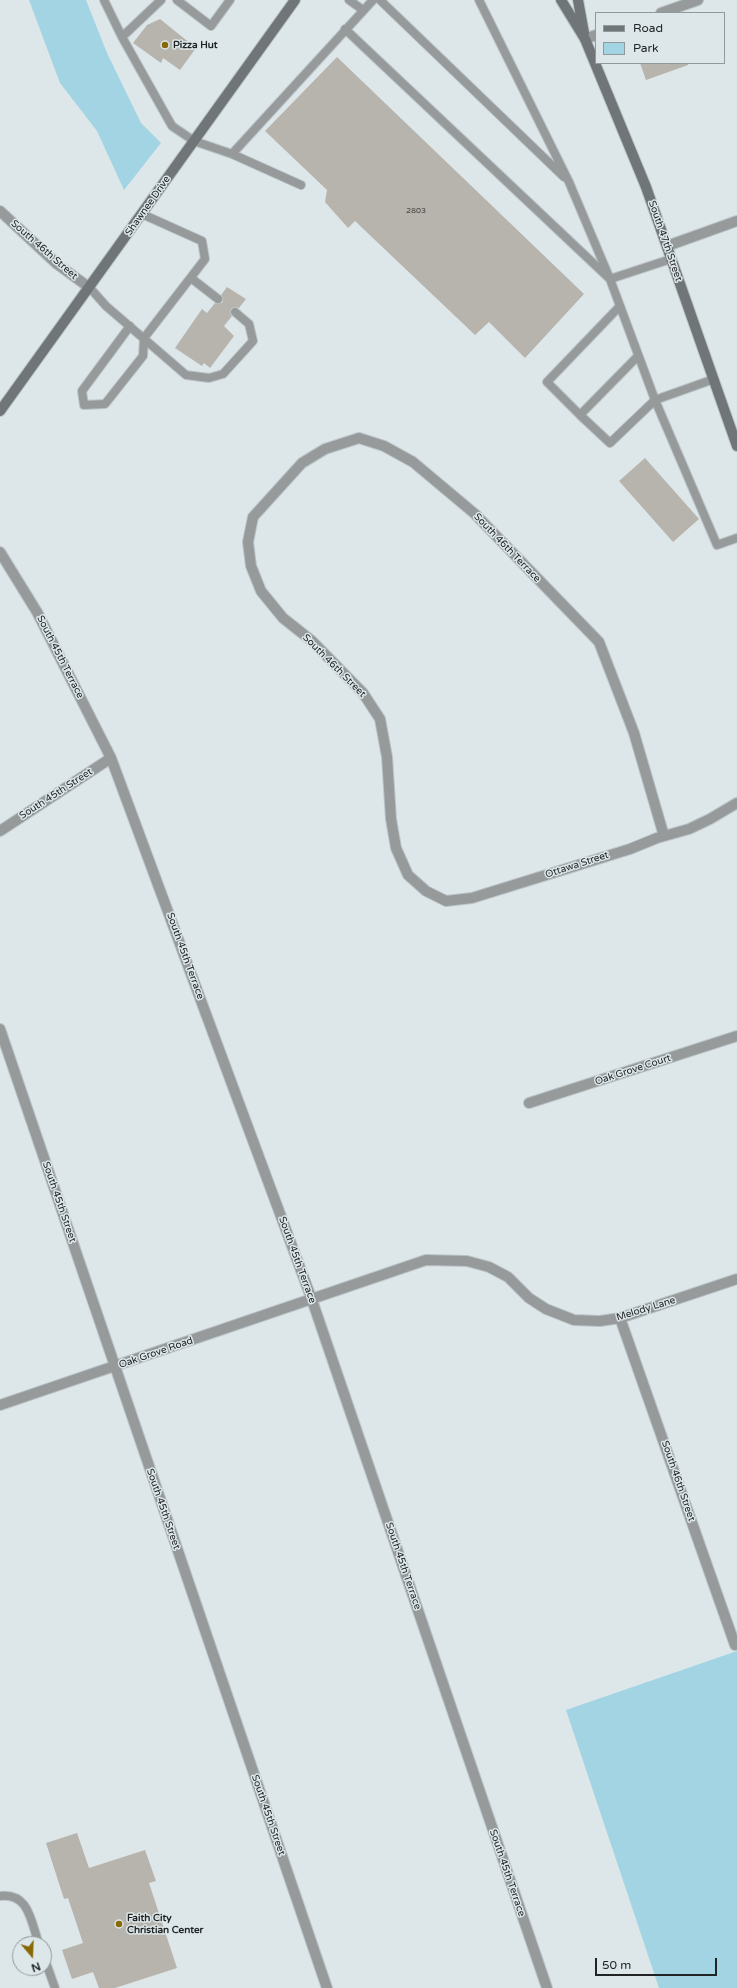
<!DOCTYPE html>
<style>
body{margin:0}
#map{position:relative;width:737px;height:1988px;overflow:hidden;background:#dde7ea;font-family:"Varela Round",sans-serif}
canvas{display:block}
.legend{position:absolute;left:595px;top:12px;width:130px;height:52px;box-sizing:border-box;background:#dde7ea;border:1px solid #92999b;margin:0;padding:5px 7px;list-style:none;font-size:12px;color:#212425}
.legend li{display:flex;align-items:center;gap:8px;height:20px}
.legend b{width:20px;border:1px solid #92999b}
.north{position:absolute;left:12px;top:1936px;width:40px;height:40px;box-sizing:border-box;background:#dde7ea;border:1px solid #92999b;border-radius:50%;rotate:161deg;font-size:11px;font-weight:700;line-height:16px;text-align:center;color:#212425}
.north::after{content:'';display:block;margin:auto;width:14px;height:18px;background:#876905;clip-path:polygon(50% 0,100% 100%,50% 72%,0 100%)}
.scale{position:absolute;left:595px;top:1958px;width:122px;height:18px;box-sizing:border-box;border:2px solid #212425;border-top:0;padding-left:5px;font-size:12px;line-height:14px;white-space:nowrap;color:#212425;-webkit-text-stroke:3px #dde7ea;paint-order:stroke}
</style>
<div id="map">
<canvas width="737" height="1988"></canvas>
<ul class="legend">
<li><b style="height:5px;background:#707678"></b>Road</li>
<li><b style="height:11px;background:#a3d4e4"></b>Park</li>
</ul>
<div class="north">N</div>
<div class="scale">50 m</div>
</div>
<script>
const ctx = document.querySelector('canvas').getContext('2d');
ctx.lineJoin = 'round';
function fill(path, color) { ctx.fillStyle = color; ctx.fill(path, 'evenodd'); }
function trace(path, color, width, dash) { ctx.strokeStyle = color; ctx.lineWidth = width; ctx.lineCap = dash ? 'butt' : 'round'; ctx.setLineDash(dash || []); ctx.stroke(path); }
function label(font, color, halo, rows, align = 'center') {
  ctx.font = font + ' "Varela Round",sans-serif'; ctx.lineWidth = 3; ctx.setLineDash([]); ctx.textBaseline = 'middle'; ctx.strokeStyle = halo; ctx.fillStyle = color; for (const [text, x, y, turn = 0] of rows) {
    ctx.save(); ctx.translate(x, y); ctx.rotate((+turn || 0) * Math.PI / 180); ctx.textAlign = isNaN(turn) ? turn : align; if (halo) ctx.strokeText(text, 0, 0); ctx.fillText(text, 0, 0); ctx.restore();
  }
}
const green = new Path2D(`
 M29 0H86L107 53 141 123 161 143 124 190 97 131 60 83Z
 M737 1651V1988H659L566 1710Z`);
const building = new Path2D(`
 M160 19 196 48 180 70 163 58 161 63 133 43 147 25Z
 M337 57 584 294 525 358 489 322 475 335 355 221 348 228 325 202 327 190 265 131Z
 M640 63H688V65L646 80Z
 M227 287 246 299 239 308 234 307 231 309 230 313 232 316 224 326 234 336 210 368 204 363 202 366 175 348 202 309 207 313 215 303H222L223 299 221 295Z
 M645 458 699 519 673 542 619 481Z
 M77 1833 89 1868 145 1850 156 1881 149 1883 177 1968 115 1988H99L93 1972 72 1979 62 1950 83 1943 68 1898 64 1899 46 1843Z`);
const lane = new Path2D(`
 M104 0 122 37
 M161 0 122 37 172 126 194 141 232 154 373 0
 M177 0 211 26 230 0
 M349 0 363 10
 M380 0 564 177
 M479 0 569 182 610 279 671 259
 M345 29 610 279 655 400 714 379
 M232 154 301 185
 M191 278 218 299
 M90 288 106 306 186 375 209 378 223 374 253 341 249 324 235 312
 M130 326 82 391 84 405 105 404 143 356 144 338 205 259 202 241 142 214
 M638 356 580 415 610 443 655 400 717 545 737 538
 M580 415 547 382 620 306
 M0 1896C29 1892 31 1922 39 1944
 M44 1957 55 1988`);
const street = new Path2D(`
 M661 13 698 0
 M585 39 596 35
 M0 211 57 264 90 288
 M667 246 737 221
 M0 552 37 612 111 758 312 1300 547 1988
 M0 831 111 758
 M664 836 634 733 599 642 475 514 413 462 384 446 359 438 325 449 302 463 253 517 248 542 251 566 261 591 283 618 312 641 363 693 380 719 387 757 391 819 396 848 408 875 426 891 446 901 472 898 630 849 657 838 689 829 710 819 737 803
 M0 1029 327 1988
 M529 1103 737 1036
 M620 1318 735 1645
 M0 1405 426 1260 467 1261 489 1267 508 1277 529 1298 546 1309 574 1320 600 1321 620 1318 737 1279`);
const secondary = new Path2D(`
 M561 0 585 39 646 187 737 446
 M578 0 584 33
 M0 411 295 0`);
const markers = [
 [165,45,4,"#876905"],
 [119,1924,4,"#876905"]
];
const numberNames = [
 ["2803",416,211]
];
const poiNames = [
 ["Pizza Hut",173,45],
 ["Faith City",127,1918],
 ["Christian Center",127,1930]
];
const streetNames = [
 ["Shawnee Drive",148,206,-55],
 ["South 47th Street",665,241,71],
 ["South 46th Street",44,250,41],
 ["South 46th Terrace",507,548,46],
 ["South 45th Terrace",60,657,63],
 ["South 46th Street",334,666,45],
 ["South 45th Street",56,794,-33],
 ["Ottawa Street",577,865,-18],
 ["South 45th Terrace",185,956,70],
 ["Oak Grove Court",633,1070,-18],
 ["South 45th Street",59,1202,71],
 ["South 45th Terrace",297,1260,70],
 ["Melody Lane",646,1309,-17],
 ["Oak Grove Road",156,1353,-19],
 ["South 46th Street",678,1481,71],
 ["South 45th Street",163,1509,71],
 ["South 45th Terrace",403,1566,71],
 ["South 45th Street",268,1815,71],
 ["South 45th Terrace",507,1873,71]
];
fill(green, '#a3d4e4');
fill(building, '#b7b4ad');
trace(lane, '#bbc4c7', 10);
trace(street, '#bbc4c7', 12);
trace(secondary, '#bbc4c7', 12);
trace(lane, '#969a9b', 8);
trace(street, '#969a9b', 10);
trace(secondary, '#707678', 10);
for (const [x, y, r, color] of markers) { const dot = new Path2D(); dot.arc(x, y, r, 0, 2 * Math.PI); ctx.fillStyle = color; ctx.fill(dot); trace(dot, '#dde7ea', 1.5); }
label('8px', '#464847', null, numberNames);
label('bold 10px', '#212425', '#dde7ea', poiNames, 'left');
label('10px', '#212425', '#dde7ea', streetNames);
</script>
